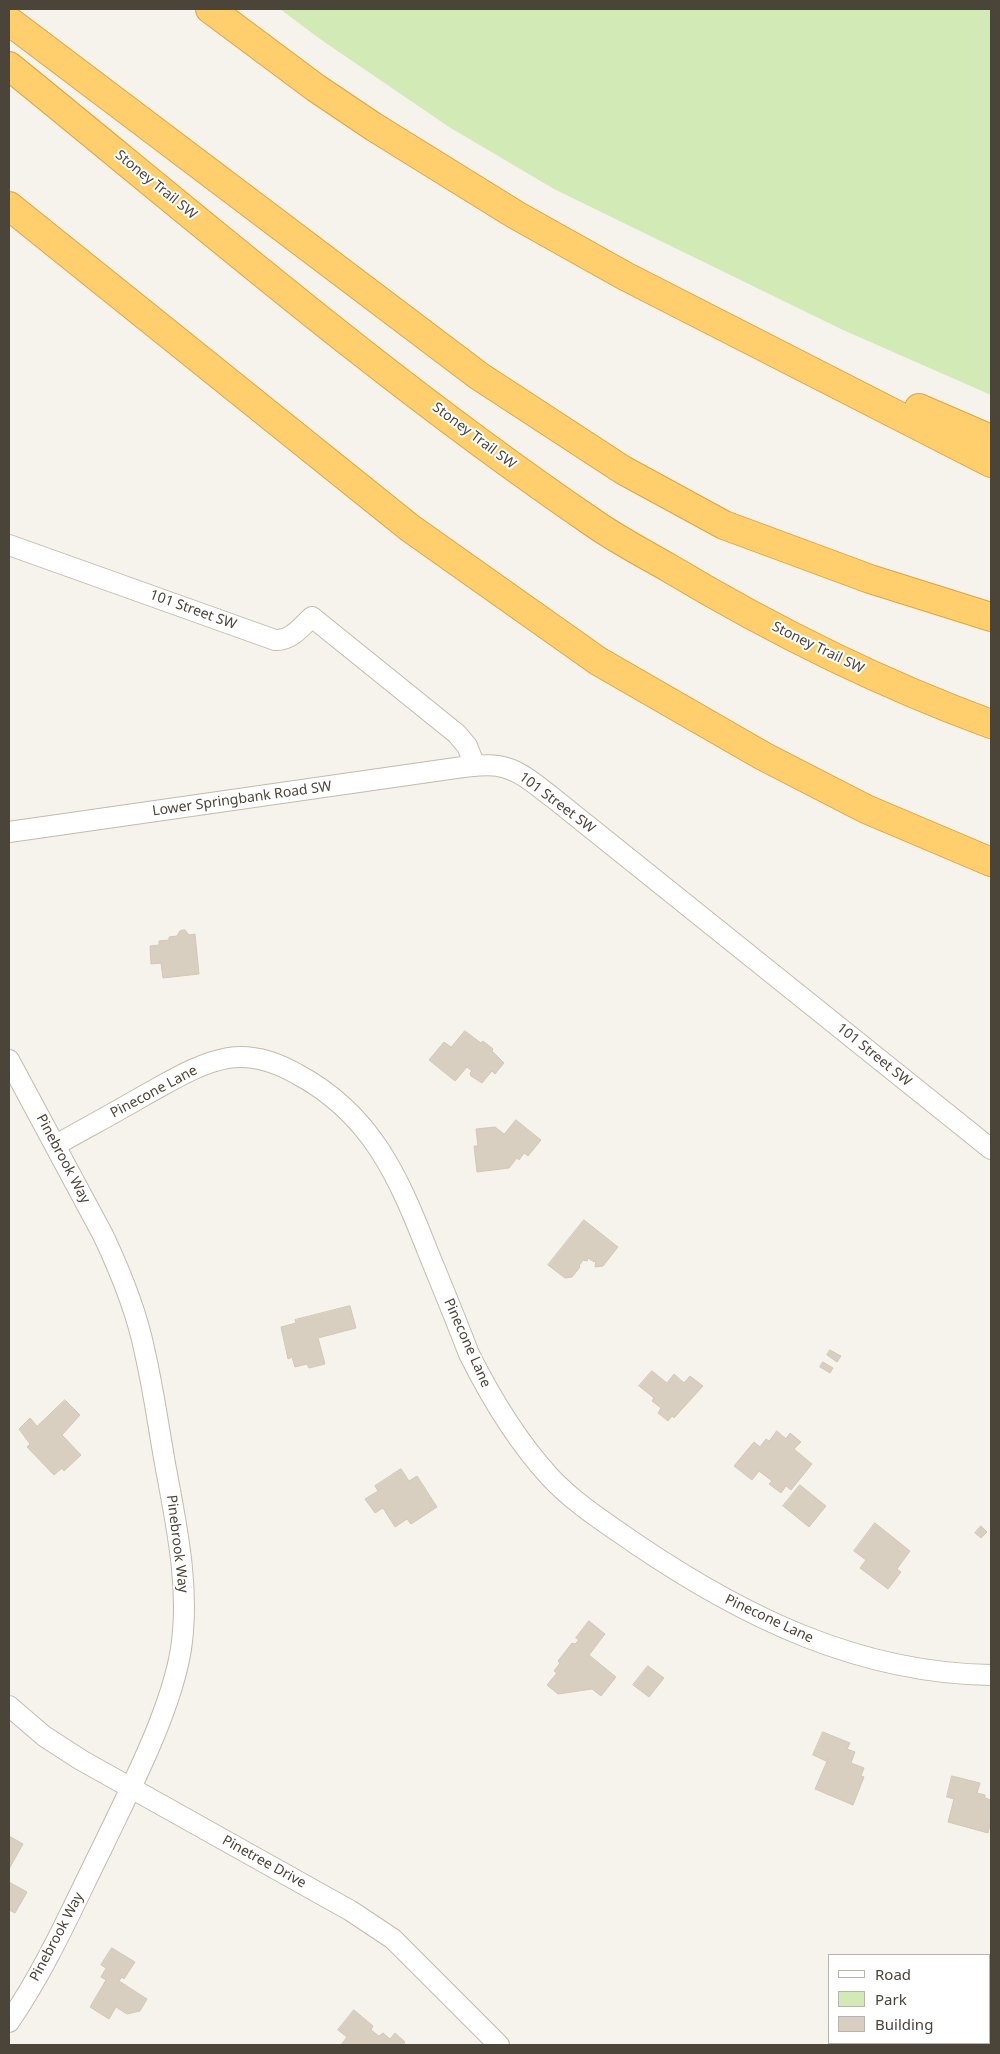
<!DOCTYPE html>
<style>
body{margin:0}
#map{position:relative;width:1000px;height:2054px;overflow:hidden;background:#f6f3ec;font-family:"Noto Sans",sans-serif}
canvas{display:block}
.frame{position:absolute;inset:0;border:10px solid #4b4439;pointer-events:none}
.legend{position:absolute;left:828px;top:1954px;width:162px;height:90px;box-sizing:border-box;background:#fff;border:1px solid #b7b4b0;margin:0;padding:6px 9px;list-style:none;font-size:15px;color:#4b4439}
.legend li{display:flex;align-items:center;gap:10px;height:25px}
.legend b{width:25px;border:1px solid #b7b4b0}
</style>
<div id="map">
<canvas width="1000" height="2054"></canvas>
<div class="frame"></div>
<ul class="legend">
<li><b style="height:6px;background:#fff"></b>Road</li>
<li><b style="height:14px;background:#d2eab5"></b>Park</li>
<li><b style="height:14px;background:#d8cfc1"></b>Building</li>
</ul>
</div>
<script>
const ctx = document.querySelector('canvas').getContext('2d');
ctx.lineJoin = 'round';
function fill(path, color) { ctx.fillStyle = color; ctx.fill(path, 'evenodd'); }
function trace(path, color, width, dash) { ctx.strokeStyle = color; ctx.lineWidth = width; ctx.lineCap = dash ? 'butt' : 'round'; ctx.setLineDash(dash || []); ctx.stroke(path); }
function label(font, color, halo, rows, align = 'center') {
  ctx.font = font + ' "Noto Sans",sans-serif'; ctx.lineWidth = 4; ctx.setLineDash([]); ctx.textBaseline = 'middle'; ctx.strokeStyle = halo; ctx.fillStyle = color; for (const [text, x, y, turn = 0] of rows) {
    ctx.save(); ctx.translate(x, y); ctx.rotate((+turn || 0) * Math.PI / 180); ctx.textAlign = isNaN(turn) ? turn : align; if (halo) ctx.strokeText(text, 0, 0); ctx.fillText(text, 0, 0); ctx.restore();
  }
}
const green = new Path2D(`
 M280 9H991V395L843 330 554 189 449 127 320 39Z`);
const building = new Path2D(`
 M185 930 189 935 195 934 199 974 163 978 161 963 151 964 150 946 159 945V941L169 940V937L177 936 180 931Z
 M465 1031 481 1043 483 1041 493 1049 492 1051 504 1063 495 1074 492 1071 482 1083 471 1076 470 1073 472 1071 467 1067 455 1081 429 1060 444 1042 451 1047Z
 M516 1120 541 1140 528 1156 524 1153 519 1160 517 1158 509 1168 477 1172 474 1146H478L476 1129 495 1127 504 1134Z
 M584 1220 618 1247 603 1266 595 1267 596 1260 594 1262 588 1258 587 1261 583 1260 579 1266 580 1267 572 1277 565 1278 548 1265Z
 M350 1306 356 1328 318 1338 325 1364 309 1368 307 1364 295 1367 292 1357 288 1359 281 1327 296 1323 295 1320Z
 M830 1350 841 1356 837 1362 827 1355Z
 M823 1362 833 1368 830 1373 820 1367Z
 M652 1371 667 1383 674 1374 684 1383 690 1376 703 1386 674 1418 672 1416 668 1421 658 1413 661 1408 652 1401 654 1398 639 1386Z
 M65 1400 80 1415 62 1435 81 1455 64 1471 62 1468 54 1475 27 1447 30 1444 19 1429 30 1418 37 1426Z
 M777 1431 786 1439 790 1433 801 1442 794 1449 812 1464 791 1490 786 1486 781 1493 769 1484 772 1481 759 1471 752 1480 734 1466 754 1442 760 1447 766 1439 769 1441Z
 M401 1469 409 1481 417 1476 437 1507 411 1524 407 1519 395 1527 383 1508 375 1513 365 1499 378 1491 375 1486Z
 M800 1485 826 1506 809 1527 783 1506Z
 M875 1523 910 1551 897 1569 901 1572 888 1589 860 1568 866 1560 854 1551Z
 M981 1526 987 1532 981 1538 975 1533Z
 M589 1621 605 1634 589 1655 616 1677 601 1696 592 1689 558 1694 547 1685 557 1673 554 1671 560 1663 558 1661 572 1643 575 1644 579 1640 576 1638Z
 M648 1666 664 1678 649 1697 633 1685Z
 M823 1732 850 1743 847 1749 855 1752 851 1763 864 1768 861 1776 864 1777 853 1805 815 1789 828 1759 826 1761 813 1755Z
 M952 1776 980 1783 977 1793 985 1795V1798L991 1800V1821L988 1833 948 1822 954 1799 947 1797Z
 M9 1836 23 1844 9 1869Z
 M9 1882 27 1892 15 1913 9 1910Z
 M112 1948 135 1962 124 1979 122 1977 119 1981 147 1999 140 2011 127 2014 116 2007 109 2019 90 2007 106 1980 101 1977 106 1968 101 1965Z
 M354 2010 373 2026 371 2030 379 2036 383 2033 390 2039 395 2033 405 2042 403 2045H341L347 2037 338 2030Z`);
const street = new Path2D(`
 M9 545 275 640C291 641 301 627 312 617L457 734 467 746 475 766
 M9 832 463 767C475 766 487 764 498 766 519 769 536 785 552 797L991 1149
 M9 1060 103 1235C121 1273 137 1312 145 1353 154 1392 159 1431 166 1469 177 1528 190 1589 181 1649 171 1711 131 1787 104 1844 74 1904 47 1967 9 2022
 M56 1145C86 1128 116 1112 145 1095 171 1081 199 1063 228 1058 252 1054 276 1062 297 1074 372 1114 399 1178 428 1252 442 1286 456 1320 469 1354 491 1398 516 1440 550 1477 574 1503 606 1523 636 1544 744 1617 858 1673 991 1675
 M9 1706 44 1736 81 1760 351 1911 393 1939 499 2045`);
const highway = new Path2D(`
 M210 9 316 88 374 127 516 215 625 276 991 463
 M9 21 479 376 623 470 724 525 870 579 991 617
 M9 66C200 221 388 383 592 522 616 539 643 553 669 568 771 629 879 683 991 724
 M9 206 410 528 598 661 763 756 866 809 991 862
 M919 408 991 439`);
const streetNames = [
 ["Stoney Trail SW",156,185,39],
 ["Stoney Trail SW",474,436,37],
 ["101 Street SW",193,610,20],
 ["Stoney Trail SW",818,648,26],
 ["Lower Springbank Road SW",242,799,-8],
 ["101 Street SW",557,803,37],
 ["101 Street SW",874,1055,39],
 ["Pinecone Lane",154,1092,-28],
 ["Pinebrook Way",63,1159,62],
 ["Pinecone Lane",467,1343,66],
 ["Pinebrook Way",177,1544,83],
 ["Pinecone Lane",769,1619,25],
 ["Pinetree Drive",264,1862,29],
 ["Pinebrook Way",57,1937,-62]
];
fill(green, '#d2eab5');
fill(building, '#d8cfc1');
trace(building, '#d3c7b4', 1);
trace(street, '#c2bbae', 22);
trace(highway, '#e0a43c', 30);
trace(street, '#fff', 20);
trace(highway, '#ffcf6e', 28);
label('14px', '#4b4439', '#fff', streetNames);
</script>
